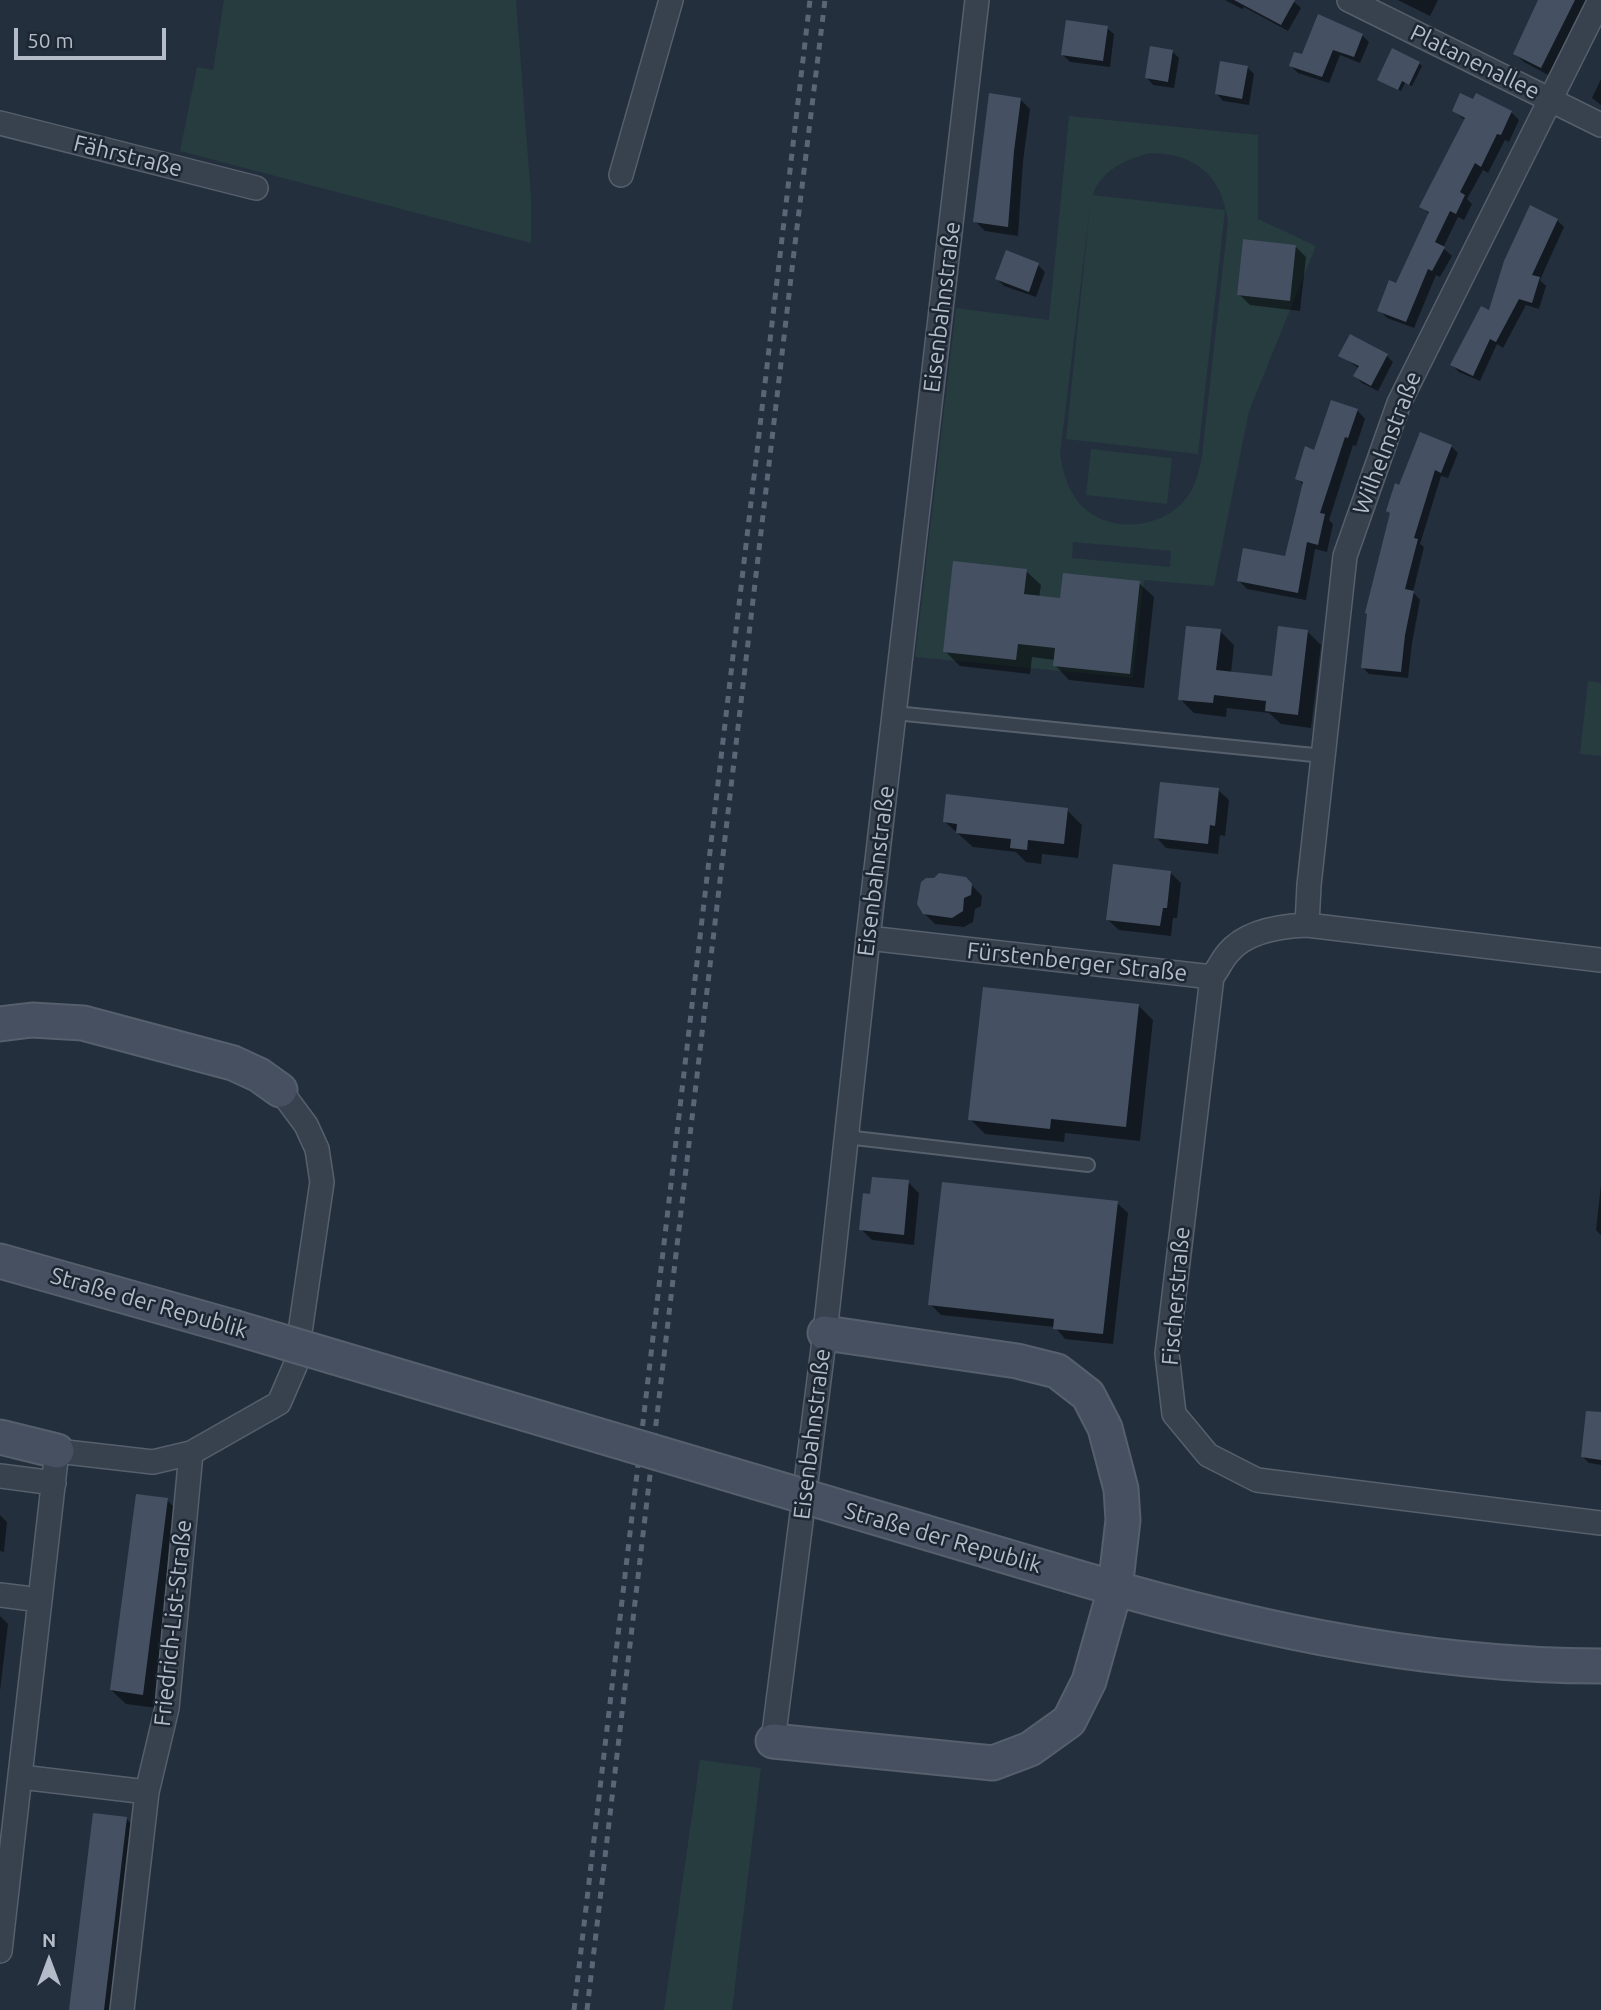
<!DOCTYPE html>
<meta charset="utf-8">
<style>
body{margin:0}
#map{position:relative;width:1601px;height:2010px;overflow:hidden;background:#242f3e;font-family:Ubuntu,sans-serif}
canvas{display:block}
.north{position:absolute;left:14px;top:1926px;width:70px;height:70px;-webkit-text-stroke:5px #1d2633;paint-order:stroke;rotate:0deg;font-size:19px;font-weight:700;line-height:28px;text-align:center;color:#b4bcc9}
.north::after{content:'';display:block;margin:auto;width:24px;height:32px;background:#b4bcc9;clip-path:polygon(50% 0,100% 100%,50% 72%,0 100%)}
.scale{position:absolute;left:14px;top:28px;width:152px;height:32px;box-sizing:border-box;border:4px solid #b4bcc9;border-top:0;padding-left:9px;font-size:21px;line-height:24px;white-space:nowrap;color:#b4bcc9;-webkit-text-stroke:5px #1d2633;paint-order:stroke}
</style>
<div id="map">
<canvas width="1601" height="2010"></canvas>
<div class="north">N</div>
<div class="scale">50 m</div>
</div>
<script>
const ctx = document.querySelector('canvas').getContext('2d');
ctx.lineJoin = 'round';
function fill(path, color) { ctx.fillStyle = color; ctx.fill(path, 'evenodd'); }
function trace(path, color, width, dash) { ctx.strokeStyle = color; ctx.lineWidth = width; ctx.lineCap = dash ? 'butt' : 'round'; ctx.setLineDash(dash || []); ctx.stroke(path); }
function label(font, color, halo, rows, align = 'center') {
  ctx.font = font + ' Ubuntu,sans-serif'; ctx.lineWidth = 5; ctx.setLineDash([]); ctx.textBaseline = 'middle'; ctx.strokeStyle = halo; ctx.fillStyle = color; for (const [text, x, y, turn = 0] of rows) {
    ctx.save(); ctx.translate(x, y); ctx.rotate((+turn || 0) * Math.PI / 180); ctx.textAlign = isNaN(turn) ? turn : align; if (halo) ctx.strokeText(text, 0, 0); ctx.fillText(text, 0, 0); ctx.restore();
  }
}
const green = new Path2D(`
 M224 0H516L531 197V243L180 151 197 67 213 70Z
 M1069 116 1258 135V219L1316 246 1249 411 1214 586 1144 580 1133 678 915 657 956 308 1049 320ZM1150 153C1196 154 1221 175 1228 221L1202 456C1199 471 1196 484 1188 496 1164 530 1107 535 1079 503 1067 488 1063 472 1060 454L1090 208 1066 439 1198 454 1225 210 1093 195C1101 170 1127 159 1150 153ZM1243 239 1296 245 1290 301 1237 295ZM1073 542 1171 551 1170 567 1072 558Z
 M1091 449 1172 458 1167 504 1086 495Z
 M1588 681 1601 683V756L1580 754Z
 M700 1760 761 1768 732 2010H664Z`);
const shadow = new Path2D(`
 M1225 0H1292L1301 8 1288 31 1244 7 1242 9Z
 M1398 0H1438L1430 16Z
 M1540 0H1591H1587L1550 76 1524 62 1515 54Z
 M1107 28 1114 34 1110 67 1070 62 1063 55Z
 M1362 35 1369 42 1360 63 1340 55 1329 83 1298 73 1291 66 1303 56Z
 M1172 51 1179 58 1174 88 1153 85 1147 78Z
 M1419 63 1422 66 1412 86 1405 83 1401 91 1382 82Z
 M1247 67 1254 74 1249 105 1223 101 1217 94Z
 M1601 79V105L1592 98Z
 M1020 99 1030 109 1023 161 1018 236 985 231 975 221Z
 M1454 111 1511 112 1519 120 1509 142 1505 140 1488 173 1483 170 1467 199 1472 204 1464 220 1458 217 1443 248 1452 256 1440 277 1436 275 1414 328 1387 318 1379 310 1397 285 1430 215 1422 207 1466 121Z
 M1531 208 1557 220 1564 227 1540 280 1546 286 1539 309 1526 305 1503 348 1497 344 1480 381 1459 372 1452 365 1490 312Z
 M1295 246 1306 257 1300 311 1250 305 1239 294Z
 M1038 265 1045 272 1036 297 1004 286 997 279Z
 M1340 355 1387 356 1393 362 1378 391 1362 383 1355 376 1360 369Z
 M1357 410 1365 419 1356 446 1353 445 1329 520 1333 524 1327 552 1315 549 1306 600 1247 589 1239 581 1287 558 1304 486 1297 478 1315 452Z
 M1451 446 1458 453 1448 478 1441 476 1420 544 1424 547 1413 592 1420 600 1412 643 1408 678 1369 674 1362 667 1391 514 1388 511 1400 487Z
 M1026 571 1041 585 1039 598 1062 600 1139 583 1154 597 1144 688 1069 680 1055 665V660L1032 657 1030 674 960 666 945 651Z
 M1220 631 1234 645 1231 673 1274 678 1307 631 1321 645 1311 728 1281 724 1269 713 1227 708 1226 717 1194 713 1180 699Z
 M1218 790 1229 800 1225 836 1220 835 1218 854 1166 848 1156 837Z
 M1067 810 1082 825 1078 858 1042 854 1041 864 1026 862 1016 852 973 847 945 822Z
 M1171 873 1181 883 1177 918H1173L1171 936 1119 930 1108 920Z
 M965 878 982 896 981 906 975 909 973 922 964 927 935 924 924 913Z
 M1139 1006 1153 1020 1140 1141 1065 1133 1064 1142 985 1134 970 1119Z
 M908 1182 919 1193 914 1245 872 1240 861 1229 871 1196Z
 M1601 1184V1235L1596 1230Z
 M1117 1203 1128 1213 1113 1344 1065 1339 1055 1327 941 1315 930 1304Z
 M1601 1414V1465L1589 1463 1583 1457Z
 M167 1500 181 1514 157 1708 126 1704 111 1690Z
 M0 1515 7 1522 4 1552 0 1551Z
 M0 1616 8 1624 0 1691Z
 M127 1819 141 1833 120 2010H70Z`);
const building = new Path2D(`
 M1234 0H1295L1281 25Z
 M1538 0H1575L1541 68 1513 54Z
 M1318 14 1363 34 1354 57 1333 50 1322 77 1289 66 1294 52 1302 54Z
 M1066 20 1108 26 1103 61 1061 55Z
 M1150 46 1173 50 1168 82 1145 78Z
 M1392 48 1420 62 1409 85 1402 81 1398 90 1377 80Z
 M1220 61 1248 66 1242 99 1215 94Z
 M989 93 1021 98 1014 151 1008 227 973 222Z
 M1460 93 1473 99 1476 93 1512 111 1501 135 1497 134 1481 167 1475 163 1460 192 1465 195 1456 214 1450 211 1435 242 1445 247 1432 271 1428 269 1406 322 1377 311 1389 280 1396 283 1429 212 1419 207 1465 118 1452 111Z
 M1530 205 1558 219 1532 275 1540 277 1532 303 1519 299 1496 342 1490 339 1473 376 1450 365 1481 306 1489 310 1504 261Z
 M1243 239 1296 245 1290 301 1237 295Z
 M1006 250 1039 263 1029 292 995 279Z
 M1350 334 1388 354 1371 386 1353 376 1359 366 1338 356Z
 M1331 400 1358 409 1348 438 1345 437 1320 513 1325 514 1318 545 1307 542 1298 593 1237 581 1243 548 1285 556 1303 482 1295 479 1305 446 1314 450Z
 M1420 432 1452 445 1441 473 1435 470 1414 538 1418 539 1405 589 1414 591 1405 635 1401 672 1361 668 1367 614 1365 613 1390 513 1386 511 1395 483 1399 485Z
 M953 561 1027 569 1024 594 1060 598 1063 573 1140 581 1130 674 1053 666 1055 648 1018 644 1016 660 943 652Z
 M1186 626 1221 629 1216 670 1272 676 1278 626 1308 630 1298 715 1265 711 1266 701 1214 695 1213 703 1178 700Z
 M1160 782 1219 788 1215 826 1210 825 1208 844 1154 838Z
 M946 794 1068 808 1064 844 1028 840 1027 850 1010 848 1011 839 956 833 957 824 943 822Z
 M1113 864 1171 871 1167 908H1163L1160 926 1106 920Z
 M939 873 966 877 972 884 971 895 964 898 963 911 952 918 923 914 917 904 921 882 926 878H934Z
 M983 987 1139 1004 1126 1127 1051 1119 1050 1129 968 1120Z
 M872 1177 909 1180 904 1235 859 1230 863 1193 870 1194Z
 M942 1182 1118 1201 1103 1334 1053 1329 1054 1319 928 1305Z
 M1586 1411 1601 1412V1460L1581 1457Z
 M136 1494 168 1498 143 1695 110 1690Z
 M93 1813 127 1817 104 2010H69Z`);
const lane = new Path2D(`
 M895 713 1324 756
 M846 1137 1088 1165`);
const street = new Path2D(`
 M1349 0 1601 125
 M0 123 256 188
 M621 175 671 0
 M1307 925 1309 885 1345 556 1399 403 1600 0
 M868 938 1212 977C1218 969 1222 960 1228 953 1246 931 1281 926 1307 925L1601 960
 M1212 977 1167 1354 1174 1414 1208 1455 1257 1480 1601 1523
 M0 1476 54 1483
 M0 1595 40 1600
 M773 1741 825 1333 868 938 977 0
 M21 1777 147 1792
 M0 1951 57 1451 153 1462 191 1453 279 1403 295 1366 322 1182 317 1149 306 1125 280 1090
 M122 2010 147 1792 167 1708 191 1453`);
const secondary = new Path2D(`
 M0 1024 32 1020 83 1023 233 1063 259 1075 280 1090
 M0 1261 233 1327
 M0 1437 57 1451
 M1049 1569C1228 1623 1413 1666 1601 1666
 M773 1741 993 1763 1030 1749 1069 1721 1089 1681 1115 1589 1123 1520 1121 1489 1105 1428 1088 1395 1057 1371 1017 1361 825 1333`);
const rail = new Path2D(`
 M574 2010 810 0
 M587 2010 794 252 825 0`);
const secondaryBridge = new Path2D(`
 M233 1327 1049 1569`);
const streetNames = [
 ["Platanenallee",1475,62,26],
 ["Fährstraße",128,156,14],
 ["Eisenbahnstraße",942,307,-83],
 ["Wilhelmstraße",1387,443,-69],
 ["Eisenbahnstraße",876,871,-83],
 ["Fürstenberger Straße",1077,962,6],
 ["Fischerstraße",1176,1296,-85],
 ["Straße der Republik",149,1303,16],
 ["Eisenbahnstraße",812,1434,-83],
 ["Straße der Republik",943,1538,16],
 ["Friedrich-List-Straße",173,1623,-84]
];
fill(green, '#263c3f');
fill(shadow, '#0007');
fill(building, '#455162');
trace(lane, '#565f6c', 16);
trace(street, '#565f6c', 26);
trace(secondary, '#565f6c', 37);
trace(lane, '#38414e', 12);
trace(street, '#38414e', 23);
trace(secondary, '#465061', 33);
trace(rail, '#5a6575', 5, [7, 7]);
trace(secondaryBridge, '#565f6c', 37, []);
trace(secondaryBridge, '#465061', 33);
label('23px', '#b4bcc9', '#1d2633', streetNames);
</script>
